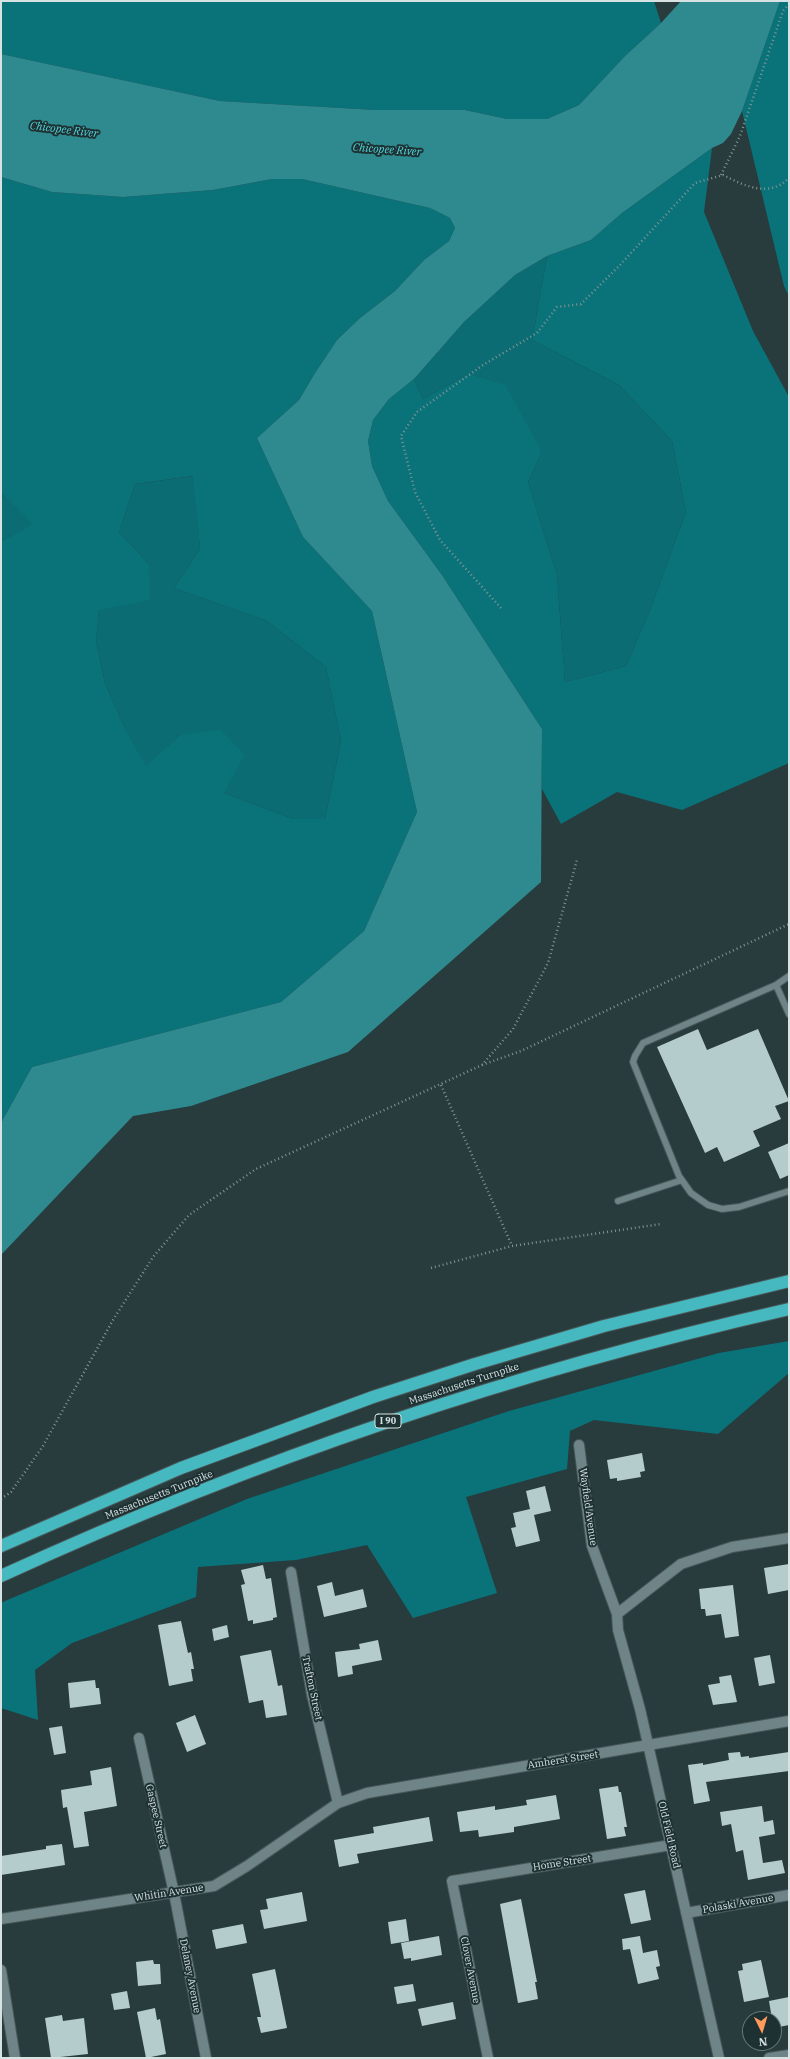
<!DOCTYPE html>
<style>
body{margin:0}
#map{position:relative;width:790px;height:2059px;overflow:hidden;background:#283b3d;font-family:"IBM Plex Serif",serif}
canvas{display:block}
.frame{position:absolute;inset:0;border:2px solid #d7e2e3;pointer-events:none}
.north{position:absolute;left:742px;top:2011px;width:40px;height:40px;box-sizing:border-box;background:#1e3132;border:1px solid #687879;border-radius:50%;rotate:175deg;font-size:11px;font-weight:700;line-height:16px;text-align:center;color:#d7e2e3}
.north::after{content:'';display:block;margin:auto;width:14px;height:18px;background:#ff9a5b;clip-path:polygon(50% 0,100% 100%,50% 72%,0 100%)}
</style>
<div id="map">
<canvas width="790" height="2059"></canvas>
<div class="frame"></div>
<div class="north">N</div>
</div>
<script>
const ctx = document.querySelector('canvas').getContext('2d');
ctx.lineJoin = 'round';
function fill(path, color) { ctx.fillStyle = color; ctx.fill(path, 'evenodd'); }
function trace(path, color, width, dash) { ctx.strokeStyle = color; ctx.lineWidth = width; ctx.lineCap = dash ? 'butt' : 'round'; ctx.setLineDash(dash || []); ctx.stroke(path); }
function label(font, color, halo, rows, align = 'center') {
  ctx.font = font + ' "IBM Plex Serif",serif'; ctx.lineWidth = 4; ctx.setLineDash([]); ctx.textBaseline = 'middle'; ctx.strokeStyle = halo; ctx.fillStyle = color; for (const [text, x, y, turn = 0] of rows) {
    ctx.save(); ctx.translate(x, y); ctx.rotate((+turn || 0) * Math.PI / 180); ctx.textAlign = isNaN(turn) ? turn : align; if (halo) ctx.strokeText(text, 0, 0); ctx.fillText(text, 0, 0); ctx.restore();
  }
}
const green = new Path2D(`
 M547 256 532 340 619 385 672 441 686 512 650 610 626 666 565 682 557 575 528 482 542 452 468 374 423 399 414 379 464 322 515 275Z
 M194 476 200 549 174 588 267 621 326 667 341 741 325 819H294L224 793 180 735 146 767 123 724 105 683 96 641 99 609 149 564 119 532 135 484Z
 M1 493 34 524 1 541Z`);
const forest = new Path2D(`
 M1 1H654L661 23 625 56 579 105 547 119H507L465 110H376L220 101 1 54Z
 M780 1H789V296L784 286 742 111Z
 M712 148 704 212 753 331 789 397V763L682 810 617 792 561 824 542 789V729L442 575 388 501 372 466 368 441 373 420 389 399 414 379 423 399 468 374 505 385 542 452 528 482 557 575 565 682 626 666 650 610 686 512 672 441 619 385 532 340 547 256 591 240 622 213Z
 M1 177 52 192 123 197 213 190 272 179H302L430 208 450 218 455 228 449 241 424 260 395 291 360 318 337 340 315 373 299 400 257 438 303 537 372 611 417 812 364 931 281 1002 32 1067 1 1123V541L33 524 1 493ZM193 476 200 549 174 588 267 621 326 667 341 741 325 819H294L224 793 244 755 221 730 180 735 146 766 123 724 105 683 96 641 99 610 150 600 149 564 119 532 135 484Z
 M789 1341V1373L718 1434 594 1420 570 1431 567 1469 466 1497 497 1593 413 1618 367 1545 296 1560 198 1567 196 1597 72 1643 35 1670 38 1720 1 1708V1603L5 1601 247 1499 509 1411 719 1353Z`);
const water = new Path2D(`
 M681 1H780L742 111 731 134 723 143 712 148 622 213 591 240 547 256 515 275 464 322 414 379 389 399 373 420 368 441 372 466 388 501 442 575 542 729 541 882 348 1052 191 1106 133 1116 1 1255V1123L32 1067 281 1002 364 931 417 812 372 611 303 537 257 438 299 400 315 373 337 340 360 318 395 291 424 260 449 241 455 228 450 218 430 208 302 179H272L213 190 123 197 52 192 1 177V54L220 101 376 110H465L507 119H547L579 105 625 56 661 23Z`);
const building = new Path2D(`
 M698 1029 707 1050 758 1029 789 1101 775 1106 781 1119 753 1131 760 1146 724 1162 717 1147 705 1153 657 1047Z
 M789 1143V1175L780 1179 768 1152Z
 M642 1453 645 1471 640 1472 641 1477 617 1481V1478L610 1479 607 1460Z
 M545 1486 551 1511 534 1515 540 1541 516 1547 511 1528 516 1527 513 1513 530 1509 526 1491Z
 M789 1564V1590L768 1594 764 1568Z
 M263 1565 266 1579 271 1578 277 1617 273 1618V1620L253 1624V1620L248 1621 241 1585 245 1584 241 1570Z
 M332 1582 335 1596 363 1589 367 1607 324 1617 317 1586Z
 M733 1585 739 1636 725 1638 721 1614 706 1616 705 1609H701L699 1589Z
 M181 1621 188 1653 191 1652 194 1669H191L193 1681 169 1686 158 1625Z
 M227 1625 229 1637 214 1641 212 1629Z
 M378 1640 382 1660 352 1666 353 1674 338 1677 335 1652 360 1649 359 1644Z
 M271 1650 278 1686 282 1685 287 1715 266 1718 263 1700 249 1703 240 1656Z
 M770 1655 775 1683 759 1686 754 1658Z
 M731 1675 737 1702 713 1705 708 1685 720 1683 719 1677Z
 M95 1680 96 1688H99L101 1704 70 1708 68 1683Z
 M195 1715 206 1744 187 1752 176 1723Z
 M62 1726 66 1753 54 1755 49 1728Z
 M740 1752 741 1757 749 1756V1758L789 1752V1771L706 1782 710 1801 694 1804 688 1765 703 1763V1765L729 1760 728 1753Z
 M111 1767 117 1806 84 1812 89 1846 74 1848 67 1807 63 1808 61 1790 92 1785 90 1771Z
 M618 1786 619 1792H621L627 1827H624L626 1836 607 1839 599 1789Z
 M556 1795 560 1819 514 1827V1832L479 1837 478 1830 460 1832 457 1812 495 1806V1810L527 1805 526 1800Z
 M762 1806 764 1822 773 1820 775 1834 759 1837 763 1863 782 1860 785 1873 748 1880 743 1850 736 1852 731 1824 722 1826 720 1812Z
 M429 1817 433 1841 357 1854 359 1863 339 1867 334 1840 374 1833 373 1827Z
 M62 1844 65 1865 1 1875V1856L46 1849V1846Z
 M645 1890 651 1920 631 1924 624 1894Z
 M302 1892 307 1921 264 1929 260 1910 268 1909 266 1899Z
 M521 1899 537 1982H535L538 1999 518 2003 500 1904Z
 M406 1919 409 1941 391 1944 388 1922Z
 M243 1924 247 1943 216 1949 212 1930Z
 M439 1936 442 1955 411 1961V1958L404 1959 401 1943Z
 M640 1936 643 1953 657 1950 660 1966 656 1967 659 1979 638 1984 630 1949 623 1950 622 1939Z
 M153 1960 154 1964H160L161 1984 138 1986 136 1962Z
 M761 1960 769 1997 744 2002 738 1971 743 1970 742 1964Z
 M275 1969 287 2028 261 2033 257 2017H261L252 1974Z
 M413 1984 416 2001 397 2004 394 1987Z
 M127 1991 130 2008 114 2010 111 1994Z
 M789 1997V2025L774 2028V2019H772L769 2001Z
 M453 2002 456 2019 422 2026 418 2009Z
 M155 2008 157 2020 160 2019 166 2054 146 2058 137 2012Z
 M62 2015 63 2021 84 2018 88 2054 51 2058 45 2018Z`);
const path = new Path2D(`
 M721 175 740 136 783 11 789 4
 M501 608 440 540 415 492 401 436 417 412 483 365 537 333 557 307 581 304 620 265 695 183 723 175C745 186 769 198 789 178
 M482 1065 521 1051 789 924
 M441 1085 512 1246
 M431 1268 512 1246 661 1224
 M1 1499 11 1492 43 1446 113 1320 153 1257 189 1215 256 1169 482 1065 513 1029 548 963 577 860`);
const lane = new Path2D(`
 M789 976 776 985 643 1043 635 1056 633 1062 679 1176 691 1193 708 1205 722 1209 739 1207 789 1191
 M776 985 789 1014
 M618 1201 682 1180`);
const street = new Path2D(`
 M579 1445 592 1546 617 1614 618 1630 640 1709 719 2058
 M291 1572 312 1695 338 1803
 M617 1614 681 1564 732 1547 789 1538
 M139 1738 174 1893 206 2058
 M686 1913 789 1895
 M1 1919 214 1886 247 1866 338 1803 367 1793 789 1721
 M1 1970 15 2058
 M488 2058 452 1881 671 1845
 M769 2058 789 2055`);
const highway = new Path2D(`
 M1 1546 181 1468 373 1397 475 1364 604 1326 789 1281
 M1 1576C255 1459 516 1371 789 1309`);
const shields = [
 [388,1421,26]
];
const shieldNames = [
 ["I 90",388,1421]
];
const streetNames = [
 ["Massachusetts Turnpike",464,1384,-18],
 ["Massachusetts Turnpike",159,1495,-22],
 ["Wayfield Avenue",588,1507,82],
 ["Trafton Street",312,1688,78],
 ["Amherst Street",563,1760,-9],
 ["Gaspee Street",156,1816,77],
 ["Old Field Road",669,1835,77],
 ["Home Street",562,1863,-9],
 ["Whitin Avenue",169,1893,-9],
 ["Polaski Avenue",738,1904,-10],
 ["Clover Avenue",470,1970,79],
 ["Delaney Avenue",190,1976,79]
];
const waterNames = [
 ["Chicopee River",64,130,7],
 ["Chicopee River",387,150,4]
];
fill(green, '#0b6d73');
fill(forest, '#0a7379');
fill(water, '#2f8a90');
fill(building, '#b5cccd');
trace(lane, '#485859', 8);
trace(street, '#485859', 12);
trace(highway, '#485859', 14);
trace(path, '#849395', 2.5, [1, 3]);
trace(lane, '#6f8486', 6);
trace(street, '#6f8486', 10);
trace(highway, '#46b8bf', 12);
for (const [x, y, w] of shields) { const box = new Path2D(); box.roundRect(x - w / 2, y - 7, w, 14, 3); ctx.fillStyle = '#1e3132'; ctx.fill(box); trace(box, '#d7e2e3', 1); }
label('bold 9px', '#d7e2e3', null, shieldNames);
label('10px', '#d7e2e3', '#1e3132', streetNames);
label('italic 11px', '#54d8e1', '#1e3132', waterNames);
</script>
